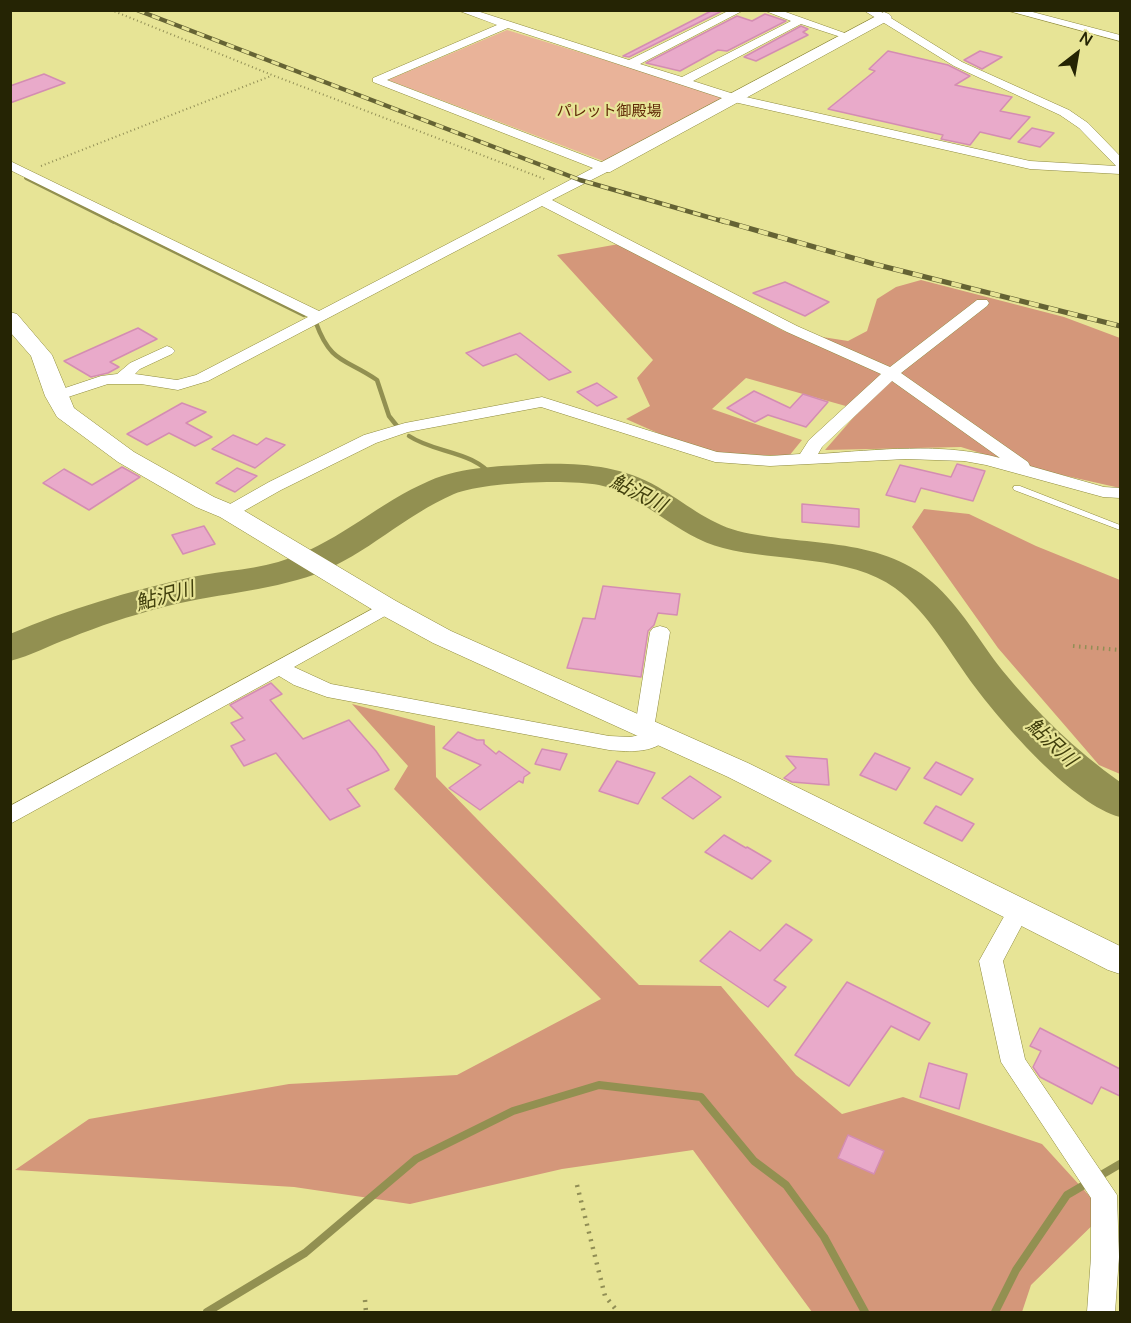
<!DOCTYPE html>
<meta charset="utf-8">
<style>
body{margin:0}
#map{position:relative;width:1131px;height:1323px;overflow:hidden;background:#e7e496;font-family:Manrope,sans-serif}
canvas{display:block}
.frame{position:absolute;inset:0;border:12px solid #252404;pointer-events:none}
.north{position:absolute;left:1047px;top:24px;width:60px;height:60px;-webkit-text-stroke:4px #e7e496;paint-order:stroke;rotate:31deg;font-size:16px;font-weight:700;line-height:24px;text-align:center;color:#252404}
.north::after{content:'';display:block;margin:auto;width:21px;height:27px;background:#252404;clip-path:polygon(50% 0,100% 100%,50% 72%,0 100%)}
</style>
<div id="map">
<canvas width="1131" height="1323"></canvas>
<div class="frame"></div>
<div class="north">N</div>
</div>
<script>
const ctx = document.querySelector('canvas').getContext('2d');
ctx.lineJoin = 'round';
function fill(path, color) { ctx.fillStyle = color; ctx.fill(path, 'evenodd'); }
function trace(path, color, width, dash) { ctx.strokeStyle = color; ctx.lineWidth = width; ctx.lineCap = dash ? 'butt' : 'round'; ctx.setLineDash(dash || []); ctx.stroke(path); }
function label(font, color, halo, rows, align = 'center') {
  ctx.font = font + ' Manrope,"Noto Sans JP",sans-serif'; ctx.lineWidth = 4.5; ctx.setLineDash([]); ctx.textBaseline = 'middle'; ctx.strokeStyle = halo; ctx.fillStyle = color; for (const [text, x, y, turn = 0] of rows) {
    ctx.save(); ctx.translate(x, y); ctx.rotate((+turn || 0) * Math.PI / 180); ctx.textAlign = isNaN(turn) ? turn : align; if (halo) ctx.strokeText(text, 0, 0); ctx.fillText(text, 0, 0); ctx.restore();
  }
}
const green = new Path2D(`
 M507 30 732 99 614 165 388 80Z`);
const forest = new Path2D(`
 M619 244 784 331 848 341 867 331 877 299 896 287 921 280 1064 317 1120 338V488L1022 466 961 447 825 450 860 410 746 378 712 409 802 440 789 456 703 453 626 419 650 406 637 378 653 360 557 255Z
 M924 509 969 514 1036 546 1120 580V774L1099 765 998 648 912 527Z
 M352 704 435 726 436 777 639 985 721 986 796 1075 842 1114 903 1097 1042 1144 1105 1213 1031 1285 1022 1312H812L693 1150 562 1169 410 1204 294 1187 15 1170 89 1119 289 1084 457 1075 601 999 394 789 408 766Z`);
const streamFar2 = new Path2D(`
 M26 178 114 222`);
const streamFar1 = new Path2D(`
 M111 220 304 315
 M316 323C331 364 345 358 377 380L389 416 397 426
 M409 436C436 454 473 450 494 478`);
const stream = new Path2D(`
 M207 1312 305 1253 416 1159 513 1111 599 1085 701 1097 754 1161 786 1185 824 1237 865 1312
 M995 1312 1016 1270 1067 1195 1120 1164`);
const river = new Path2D(`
 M540 464C583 463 621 466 658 487 684 502 708 523 738 531 802 547 878 535 932 582 961 607 979 641 1002 670 1036 712 1076 751 1120 782V817C1074 805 1004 726 975 687 950 654 930 614 895 588 850 555 777 562 723 548 677 537 642 494 599 485 567 479 483 482 454 494 405 515 366 555 316 574 266 592 211 594 160 608 130 616 99 626 70 638 50 645 31 656 10 661V634C68 609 130 591 192 577 224 570 259 570 290 558 341 540 380 502 429 481 463 466 504 466 540 464Z`);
const building = new Path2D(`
 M713 10 722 11 629 57 623 56Z
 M765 14 786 21 727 51 718 50 680 71 646 63 737 16 752 21Z
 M801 26 808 29 803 32 808 35 756 61 744 57Z
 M888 51 948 65 970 76 955 85 1012 97 1000 111 1030 117 1010 139 980 132 970 145 941 139 943 135 828 109 875 71 869 69Z
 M980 51 1002 57 982 69 964 60Z
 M44 74 65 83 10 103V86Z
 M1032 128 1054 133 1040 147 1018 142Z
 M785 282 829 302 805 316 753 293Z
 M138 328 157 339 110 362 119 367 108 373 91 377 64 361Z
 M520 333 571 372 549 380 516 354 483 366 466 353Z
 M597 383 617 397 597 406 577 392Z
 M754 391 790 408 803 394 828 402 806 427 768 415 755 422 727 408Z
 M182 403 206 412 186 423 212 437 195 446 169 433 147 445 127 434Z
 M233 435 257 445 266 438 285 445 255 468 212 449Z
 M957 464 985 471 973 501 921 488 915 502 886 495 900 465 951 477Z
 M122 467 140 477 89 510 43 483 64 469 92 485Z
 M237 468 257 476 235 492 216 483Z
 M802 504 859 509V527L802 522Z
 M204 526 215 544 183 554 172 535Z
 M603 586 680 594 677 615 658 613 654 625 648 631 641 677 567 668 583 618 595 619Z
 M271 683 282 694 270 700 303 739 349 720 376 751 389 770 347 789 360 806 330 820 276 753 244 766 231 746 245 740 231 723 243 718 230 705Z
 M458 732 477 740H484V744L496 754 499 751 530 773 524 777 523 783 519 781 480 810 449 788 481 765 443 748Z
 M542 749 567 754 560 770 535 764Z
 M875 753 910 768 896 790 860 775Z
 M786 756 827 759 829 785 792 782 784 778 796 768Z
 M617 761 655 773 638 804 599 791Z
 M936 762 973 779 961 795 924 778Z
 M690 776 721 797 693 819 662 798Z
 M936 806 974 824 962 841 924 823Z
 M724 835 746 848 747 847 771 861 752 879 705 852Z
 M786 924 812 940 774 980 786 987 768 1007 700 961 730 931 760 951Z
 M847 982 930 1023 919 1040 891 1026 849 1086 795 1055Z
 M1040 1028 1120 1069V1096L1101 1087 1092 1104 1040 1077 1033 1067 1041 1051 1030 1046Z
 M929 1063 967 1074 959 1109 920 1097Z
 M848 1135 884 1151 874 1174 838 1158Z`);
const pathFar2 = new Path2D(`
 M111 10 272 75 547 180
 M41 166 271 76`);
const pathFar1 = new Path2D(`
 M1073 646 1120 650`);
const path = new Path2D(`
 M577 1185 605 1296 618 1312
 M365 1300 366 1312`);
const lane = new Path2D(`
 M1014 486H1020L1120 525V530L1014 490 1013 488Z`);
const street = new Path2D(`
 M457 10H474L629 60 730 10H744L640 64 682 77 791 21 763 10H780L853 36 847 39 801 24 693 81 737 95 1030 161 1116 166 1079 128 1060 115 954 66 863 10H878L962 62 1069 110 1088 123 1120 156V174L1030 169 734 102 508 28 387 80 609 165 610 168 609 171 552 200 797 326 890 367 977 300H987L989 303 987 306 901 373 1028 462 1030 466 1104 487 1120 488V498L1103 497 986 465 964 461 906 459 770 466 715 462 541 407 408 432 376 443 281 490 235 516H223L220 512 223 508 269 482 364 435 405 423 542 397 717 452 770 456 800 454 809 440 881 374 787 332 542 206 208 381 178 390 141 384H108L62 399H50L48 396 50 393 101 376 117 374 130 363 167 346 172 348 175 351 172 354 140 369 135 374 177 380 196 375 308 317 10 170V161L319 311 593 168 373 82V78L497 25ZM892 381 1000 458C942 442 877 450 818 454L822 447Z
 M1005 10H1025L1120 35V41Z
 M387 601 394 603 396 607 394 611 294 667 331 684 609 736 630 737 645 734 638 732 635 727 650 632 653 628 660 626 667 628 670 632 654 728 660 727 667 729 670 734C659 754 629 752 609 750L327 697 294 685 279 676 10 824V806Z
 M1019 901 1027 904 1030 910 1003 961 1025 1059 1117 1195 1119 1257 1115 1312H1087L1091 1257V1198L1001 1062 979 961 1011 904Z`);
const secondary = new Path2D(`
 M884 12 889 14 892 17 889 20 610 172H598L595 168 598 164Z
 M10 312 17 314 52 355 74 408 134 452 214 497 238 507 396 601 451 631 748 763 1120 946V974L1108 970 728 777 433 643 378 613 220 517 196 507 118 462 57 417 45 396 31 356 10 332Z`);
const railFar1 = new Path2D(`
 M137 10 580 180 725 222`);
const rail = new Path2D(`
 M720 220 874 264 1120 326`);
const farParknames = [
 ["パレット御殿場",609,112]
];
const waterNames = [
 ["鮎沢川",638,494,27],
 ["鮎沢川",165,597,-15],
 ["鮎沢川",1051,743,43]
];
fill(green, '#e9b399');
fill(forest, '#d4977a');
trace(streamFar2, '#929051', 4);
trace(streamFar1, '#929051', 4.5);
trace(stream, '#929051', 8);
fill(river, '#929051');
fill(building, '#e9aaca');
trace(building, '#d48db2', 1.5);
trace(lane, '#8e8a3e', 1);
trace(street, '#8e8a3e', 1);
trace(secondary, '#8e8a3e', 1);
trace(pathFar2, '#918e55', 2, [1, 3]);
trace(pathFar1, '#918e55', 4, [1.5, 4.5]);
trace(path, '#918e55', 4.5, [2, 6]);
fill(lane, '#fff');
fill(street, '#fff');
fill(secondary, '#fff');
trace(railFar1, '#656334', 4.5);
trace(rail, '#656334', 5);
trace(railFar1, '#e7e496', 3, [8]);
trace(rail, '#e7e496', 4, [10]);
label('15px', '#5f2806', '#e7e496', farParknames);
label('italic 20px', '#413f0c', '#e7e496', waterNames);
</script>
